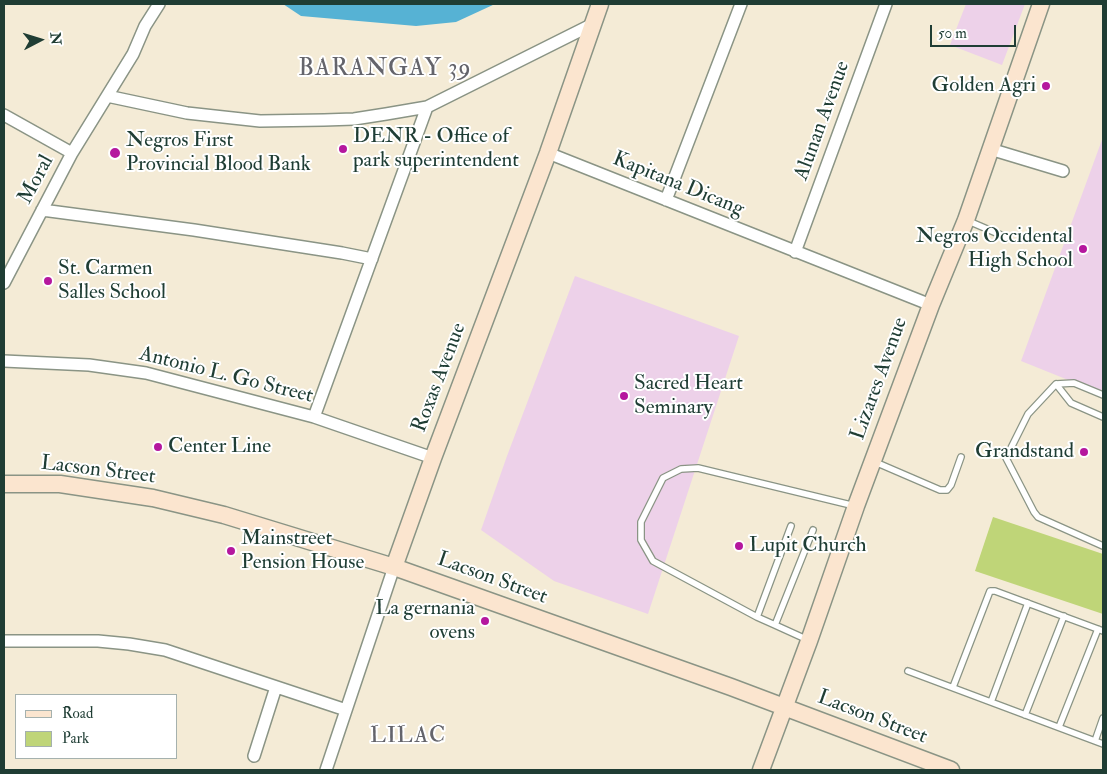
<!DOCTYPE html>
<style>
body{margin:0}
#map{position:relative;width:1107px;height:774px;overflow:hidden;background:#f4ebd6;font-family:"IM FELL Double Pica",serif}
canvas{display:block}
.frame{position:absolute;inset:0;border:5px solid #1f3d34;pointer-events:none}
.legend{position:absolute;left:15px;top:694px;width:162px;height:65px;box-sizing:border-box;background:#fff;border:1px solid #a5b1ae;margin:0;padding:6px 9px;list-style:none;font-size:15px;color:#1f3d34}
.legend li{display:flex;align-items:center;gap:10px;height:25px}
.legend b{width:25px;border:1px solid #a5b1ae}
.north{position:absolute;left:15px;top:15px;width:50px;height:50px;-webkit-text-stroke:4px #fff;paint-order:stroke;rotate:85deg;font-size:14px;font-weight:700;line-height:20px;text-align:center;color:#1f3d34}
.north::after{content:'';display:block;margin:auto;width:18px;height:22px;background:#1f3d34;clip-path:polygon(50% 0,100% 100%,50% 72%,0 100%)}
.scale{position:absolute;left:930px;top:25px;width:86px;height:22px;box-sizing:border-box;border:2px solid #1f3d34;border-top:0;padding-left:6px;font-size:15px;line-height:18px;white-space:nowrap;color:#1f3d34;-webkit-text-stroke:4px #fff;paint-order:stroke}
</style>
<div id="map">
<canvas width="1107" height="774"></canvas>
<div class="frame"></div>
<ul class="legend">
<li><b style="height:6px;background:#fbe5cf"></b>Road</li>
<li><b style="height:14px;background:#bfd578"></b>Park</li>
</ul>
<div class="north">N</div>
<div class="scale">50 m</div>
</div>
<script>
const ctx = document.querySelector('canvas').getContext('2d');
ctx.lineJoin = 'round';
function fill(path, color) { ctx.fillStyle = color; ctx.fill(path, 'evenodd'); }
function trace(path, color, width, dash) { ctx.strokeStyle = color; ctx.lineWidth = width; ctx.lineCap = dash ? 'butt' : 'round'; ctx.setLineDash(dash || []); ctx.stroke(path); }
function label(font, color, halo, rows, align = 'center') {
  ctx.font = font + ' "IM FELL Double Pica",serif'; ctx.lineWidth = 4; ctx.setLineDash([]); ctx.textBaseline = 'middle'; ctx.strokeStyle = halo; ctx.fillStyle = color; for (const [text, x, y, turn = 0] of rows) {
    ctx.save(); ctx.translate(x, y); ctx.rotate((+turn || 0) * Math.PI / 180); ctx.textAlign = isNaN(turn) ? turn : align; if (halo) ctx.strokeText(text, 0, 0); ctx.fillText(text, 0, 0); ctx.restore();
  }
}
const built = new Path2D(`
 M966 4H1025L1002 65 950 45Z
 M1103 137V394L1021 361Z
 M575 276 739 336 648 614 554 581 481 530 507 456Z`);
const green = new Path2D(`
 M993 517 1103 554V614L975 571Z`);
const water = new Path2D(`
 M283 4H495L456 22 416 26 301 16Z`);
const lane = new Path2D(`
 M966 220 1008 238
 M1056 384 1071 403 1103 417
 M1103 395 1074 383 1056 384 1028 414 1006 458 1034 512 1038 517 1103 546
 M875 462 940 490H947L951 485 961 457
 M757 617 653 561 641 540V522L663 478 681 469 698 468 855 506
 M775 625 757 617 791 526
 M808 640 775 625 813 530
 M908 671 1103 744
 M953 687 990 591H995L1103 631
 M991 702 1028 603
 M1025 715 1064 616
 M1059 727 1098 629
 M1095 741 1103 718`);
const street = new Path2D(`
 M107 96 187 113 260 121 324 120 354 119 386 114 427 107 591 25
 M4 115 72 153
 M990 149 1063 171
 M548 153 931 305
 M666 200 741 4
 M42 210 194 230 342 253 372 259
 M795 252 886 4
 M4 283 72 153 133 54 145 26 159 4
 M4 361 89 365 146 373 314 417 433 458
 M314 417 427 107
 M4 641H98L129 644 165 650 346 710
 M254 756 276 687
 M326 770 394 567`);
const secondary = new Path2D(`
 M4 484H60L153 498 224 515 394 567 731 687 951 770
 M394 567 433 458 548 153 600 4
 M761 770 809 641 856 506 931 305 966 220 1041 4`);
const markers = [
 [1046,86,5,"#b5179e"],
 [343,149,5,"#b5179e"],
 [115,153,6,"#b5179e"],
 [1083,249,5,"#b5179e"],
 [48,281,5,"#b5179e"],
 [624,396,5,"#b5179e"],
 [158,447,5,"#b5179e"],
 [1084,452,5,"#b5179e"],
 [739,546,5,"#b5179e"],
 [231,551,5,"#b5179e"],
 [485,621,5,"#b5179e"]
];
const poiNames = [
 ["Golden Agri",1036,86,"right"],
 ["DENR - Office of",353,137],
 ["park superintendent",353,161],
 ["Negros First",126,141],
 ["Provincial Blood Bank",126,165],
 ["Negros Occidental",1073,237,"right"],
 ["High School",1073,261,"right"],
 ["St. Carmen",58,269],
 ["Salles School",58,293],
 ["Sacred Heart",634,384],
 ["Seminary",634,408],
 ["Center Line",168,447],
 ["Grandstand",1074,452,"right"],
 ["Mainstreet",241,539],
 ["Pension House",241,563],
 ["Lupit Church",749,546],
 ["La gernania",475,609,"right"],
 ["ovens",475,633,"right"]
];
const streetNames = [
 ["Alunan Avenue",823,121,-70],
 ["Moral",37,180,-62],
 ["Kapitana Dicang",678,185,22],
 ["Antonio L. Go Street",226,376,14],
 ["Roxas Avenue",440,378,-69],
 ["Lizares Avenue",880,379,-70],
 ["Lacson Street",98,471,7],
 ["Lacson Street",492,579,20],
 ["Lacson Street",872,718,21]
];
const neighbourhoodNames = [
 ["LILAC",408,737]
];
const quarterNames = [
 ["BARANGAY 39",385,70]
];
fill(built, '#edd1e9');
fill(green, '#bfd578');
fill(water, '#56b2d4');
trace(lane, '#8a9485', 8);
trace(street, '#8a9485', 14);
trace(secondary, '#8a9485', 19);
trace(lane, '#fff', 5.5);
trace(street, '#fff', 11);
trace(secondary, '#fbe5cf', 16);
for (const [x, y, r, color] of markers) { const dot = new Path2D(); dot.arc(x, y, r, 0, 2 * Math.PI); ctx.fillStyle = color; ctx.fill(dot); trace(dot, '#fff', 2); }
label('21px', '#1f3d34', '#fff', poiNames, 'left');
label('21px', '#1f3d34', '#fff', streetNames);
ctx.letterSpacing = '1px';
label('22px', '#64646b', '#fff', neighbourhoodNames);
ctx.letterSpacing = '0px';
ctx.letterSpacing = '1px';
label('24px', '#64646b', '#fff', quarterNames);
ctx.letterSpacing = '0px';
</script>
